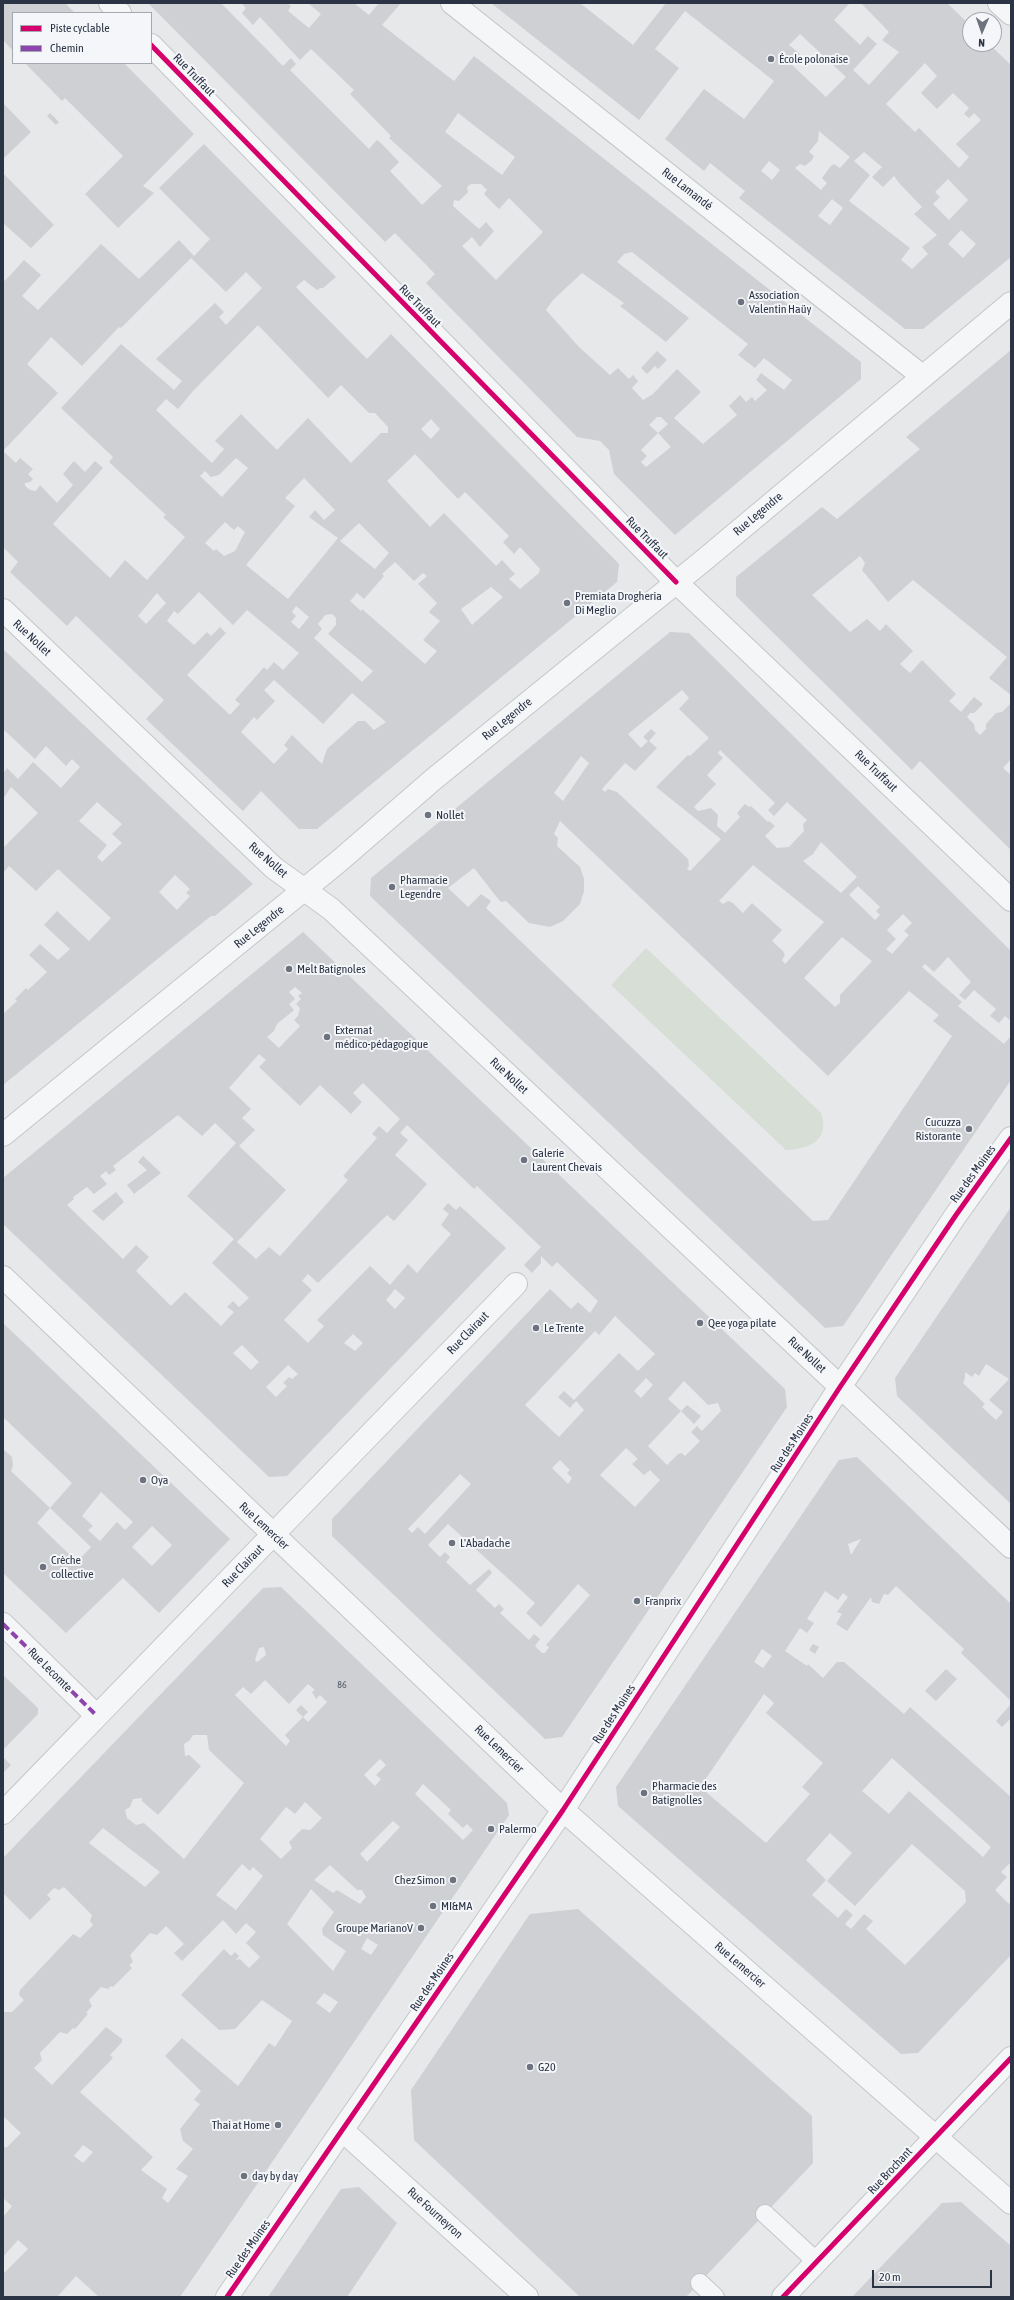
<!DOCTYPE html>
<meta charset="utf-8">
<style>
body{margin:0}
#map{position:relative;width:1014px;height:2300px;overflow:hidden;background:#e6e8ea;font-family:"Asap Condensed",sans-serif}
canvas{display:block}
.frame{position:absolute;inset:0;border:4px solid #2b3445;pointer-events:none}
.legend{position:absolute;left:12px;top:12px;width:140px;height:52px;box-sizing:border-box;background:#f4f6f9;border:1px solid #a4a8b1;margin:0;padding:5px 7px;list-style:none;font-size:12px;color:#2b3445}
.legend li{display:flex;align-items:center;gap:8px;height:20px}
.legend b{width:20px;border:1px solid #a4a8b1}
.north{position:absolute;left:962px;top:12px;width:40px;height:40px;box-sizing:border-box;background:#f4f6f9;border:1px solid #a4a8b1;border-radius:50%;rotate:182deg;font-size:11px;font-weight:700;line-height:16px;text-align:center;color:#2b3445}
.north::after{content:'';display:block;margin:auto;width:14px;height:18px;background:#6c737f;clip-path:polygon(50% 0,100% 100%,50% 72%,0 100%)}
.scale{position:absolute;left:872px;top:2270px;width:120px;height:18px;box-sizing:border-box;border:2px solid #2b3445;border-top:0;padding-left:5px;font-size:12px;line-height:14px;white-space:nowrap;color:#2b3445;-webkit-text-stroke:3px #f4f6f9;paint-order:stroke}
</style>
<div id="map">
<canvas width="1014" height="2300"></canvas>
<div class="frame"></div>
<ul class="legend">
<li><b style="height:5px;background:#d6006c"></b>Piste cyclable</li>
<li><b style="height:5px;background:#8e44ad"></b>Chemin</li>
</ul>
<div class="north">N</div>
<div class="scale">20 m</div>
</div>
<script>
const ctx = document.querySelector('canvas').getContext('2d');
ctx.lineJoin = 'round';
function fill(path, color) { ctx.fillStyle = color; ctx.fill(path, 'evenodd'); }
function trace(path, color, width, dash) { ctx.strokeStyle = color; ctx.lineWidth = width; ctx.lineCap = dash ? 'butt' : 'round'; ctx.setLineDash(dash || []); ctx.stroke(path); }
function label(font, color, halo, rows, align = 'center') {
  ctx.font = font + ' "Asap Condensed",sans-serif'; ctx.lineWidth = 4; ctx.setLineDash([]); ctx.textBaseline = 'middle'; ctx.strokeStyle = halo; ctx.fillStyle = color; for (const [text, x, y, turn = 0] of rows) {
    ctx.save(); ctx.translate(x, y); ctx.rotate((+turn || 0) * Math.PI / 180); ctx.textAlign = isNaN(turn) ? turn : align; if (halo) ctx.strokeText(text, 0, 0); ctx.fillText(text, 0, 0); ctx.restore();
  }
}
const green = new Path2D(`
 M646 948 821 1113C830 1140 810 1149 786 1150L611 985Z`);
const building = new Path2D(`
 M3 3H65L75 13H13V51L3 40Z
 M148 3H221L283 66 291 58 296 64 290 70 369 149 377 140 382 144 399 162 390 171 422 205 442 186 389 138 391 136 350 94 354 90 311 49 300 60 260 17 253 25 242 13 246 8 241 3H287L291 6 288 11 309 28 321 14 308 3H354L369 15 379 3H401L382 25 454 81 474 56 861 362V379L675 535 614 474 609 450 600 441 577 437 426 283 435 274 395 233 385 242ZM458 113 515 157 502 175 445 132ZM471 184H481L487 190 484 194 499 209 509 198 543 232 496 280 462 246 472 237 480 247 494 231 486 222 479 229 453 206 454 200 459 201 468 192 467 187ZM632 252 748 344 738 355 755 368 764 358 792 380 784 390 761 373 756 380 767 390 755 401 752 397 746 402 740 395 729 406 737 415 703 444 674 418 701 392 677 369 653 394 643 400 632 388 638 381 633 375 629 379 618 368 610 375 579 347 546 310 553 300 582 273 624 303 620 306 666 342 689 318 617 262 624 254ZM657 417H661L668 424 658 433 671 447 646 467 641 462 647 456 641 450 658 433 649 425Z
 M491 3H580L633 45 666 3H850L834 20 860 45 868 36 877 44 853 70 869 85 899 52 882 40 889 32 861 3H947L970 25V44H989L1011 65V257L923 329H905L739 198 745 191 710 163 704 171 665 139 704 89 744 119 774 81 685 11 655 49 679 68 639 120ZM800 34 846 77 826 97 791 64 800 54 789 45ZM925 63 937 76 921 93 937 109 953 93 969 108 964 114 969 118 974 113 981 120 956 144 969 157 959 168 919 128 915 132 886 104ZM819 131 850 157 840 168 834 164 830 167 822 178 827 183 821 190 795 168 800 164 805 166 812 160 814 156 809 152 818 141ZM864 152 882 167 872 177 883 187 894 176 900 184 922 207 914 214 937 235 922 247 928 254 912 269 901 260 910 248 849 201 870 175 854 161ZM769 161 780 170 772 180 761 171ZM948 179 968 200 949 220 933 204 940 197 935 192ZM832 199 843 208 830 225 818 216ZM961 230 976 244 963 258 948 244Z
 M25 63H124L194 134 143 186 154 193 118 228 85 194 123 156 65 98 62 101Z
 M3 103 31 132 3 159Z
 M50 113 59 122 56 125 47 116Z
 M204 144 336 277 323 288H320L317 290 304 280 296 287 367 359 391 334 619 564 617 582 317 829H299L261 791 243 811 146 719 164 700 76 616 67 626 10 572 18 562 3 547V451L16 463 20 458 33 469 28 474 33 479 30 482 25 483V486L30 490 36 491 40 485 57 503 73 485 63 474 74 461 85 472 95 461 103 468 53 524 110 578 125 560 147 580 185 537 163 517 166 515 109 462 113 457 61 408 121 344 174 390 182 381 156 359 215 303 224 312 219 317 226 325 262 288 246 272 226 292 191 258 121 328 119 327 82 366 51 337 27 364 58 393 3 451V278L5 281 24 260 41 275 22 296 38 310 101 244 139 279 179 240 194 256 210 239 159 188ZM258 325 328 398 341 385 369 413H375L388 427V433H381L351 463 308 418 277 450 241 414 215 441 224 449 212 463 156 410 166 399 178 409 193 391ZM431 419 440 429 431 439 421 429ZM415 454 458 499 465 492 509 536 503 542 514 554 520 547 540 569 539 573 520 589 509 579 515 574 502 560 496 566 444 513 430 527 387 481ZM236 458 248 468 222 497 200 476 205 471 211 477 219 475ZM304 478 335 510 324 520 315 510 309 517 338 538 288 599 246 565 295 506 285 498ZM225 522 234 530 238 526 245 532 235 551 224 556 216 549 214 551 205 543ZM359 523 389 553 375 569 340 541ZM395 562 414 581 423 573 427 576 418 584 437 603 429 612 440 621 423 640 437 651 425 664 362 609 361 611 350 601 357 593 364 599 384 576 382 574ZM491 587 503 597 472 625 461 609ZM199 592 233 625 247 610 299 653 283 670 274 662 267 670 264 667 235 700 240 704 230 715 187 675 226 633 220 627 211 636 207 632 194 645 167 621 174 611 178 614ZM157 593 166 603 146 624 138 616ZM296 606 309 617 299 629 291 622 296 616 292 612ZM332 614 336 618V625L328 634 373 671 362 682 314 638 322 629 318 624 325 615ZM274 680 323 724 352 693 386 722 374 730 365 721H358L327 749 322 764 292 735 284 745 288 749 274 764 241 732 254 717 257 720 275 701 264 690Z
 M3 173 54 225 31 248 3 223Z
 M1011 350V695L989 678 1007 657 913 580 888 602 862 570 865 563 860 556 812 595 850 632 867 619 880 631 886 624 913 651 900 664 910 673 922 660 956 694 949 701 961 712 974 697 983 704 974 713H970L967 717 974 724 975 730 980 735 986 729V724L996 713 1002 712 1011 703V759L1003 768 1011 775V850L920 761 912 770 736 596V577L822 507 837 519 920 449 906 437Z
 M657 351 667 360 658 369 655 366 647 374 641 368Z
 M670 632 689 633 1011 951V1021L1005 1016 999 1023 990 1016 996 1009 974 990 965 1000 959 995 971 982 948 957 934 972 925 964 922 967 962 1002 958 1006 1004 1044 1011 1036V1080L843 1326 825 1328 370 896 371 878ZM682 690 689 698 679 709 709 738 690 756 688 755 656 787 721 839 690 871 687 869 689 866 688 859 617 792 608 789 605 792 602 789 625 763 635 771 657 748 649 741 656 733 651 729 643 737 648 741 641 748 628 734ZM720 750 775 803 768 810 774 816 787 802 807 820 803 824 804 831 789 847 777 848 765 836 775 826 769 821 768 822 751 806 749 807 745 804 737 813 740 817 725 833 717 826 718 815 711 808 698 811 694 807 716 784 707 775 723 758 718 753ZM581 756 589 763 563 801 554 793ZM560 821 828 1076 909 991 939 1015 933 1021 952 1036 828 1220 813 1221 486 908 491 901 481 894 468 907 448 888 474 868 495 895 501 902 506 901 529 923 550 927 563 921 580 904 584 891V879L580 867 557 846 558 838 554 834ZM821 842 857 877 841 893 803 861 813 854ZM753 865 824 922 785 964 782 960 785 955 783 951 772 941 782 930 752 903 743 913 733 903 728 901 723 904 719 901ZM858 886 880 907 876 911 880 915 875 920 849 895ZM903 914 912 923 904 931 909 935 892 954 886 949 896 939 887 930ZM842 937 872 961 840 995V1003L835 1007 804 978Z
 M3 649 253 884 215 916H211L171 948 3 1085V1014L17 1001 15 999 26 988 28 990 47 972 29 955 40 944 58 960 70 949 44 925 57 911 89 941 111 918 58 869 36 891 9 866 3 873V848L38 813 11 787 3 799V774L7 768 18 779 33 762 61 788 80 767 72 759 66 766 46 746 35 759 3 729ZM97 802 122 824 112 834 122 843 102 862 97 857 107 845 79 821ZM175 875 190 889 186 893 190 896 177 910 159 892Z
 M303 932 785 1389 787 1407 562 1737 545 1739 332 1536V1519L550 1289 571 1309 578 1302 590 1313 598 1301 557 1262 552 1267 541 1256V1263L532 1273 524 1265 541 1247 477 1186 474 1189 407 1125 400 1133 408 1140 395 1155 427 1184 394 1221 387 1215 318 1283 308 1274 302 1281 312 1290 284 1320 308 1343 324 1326 317 1320 370 1266 390 1285 408 1264 417 1273 451 1234 441 1225 449 1214 443 1209 448 1203 456 1210 460 1206 506 1248 287 1476 269 1477 3 1224V1178ZM295 987 302 993 298 996 301 999 296 1004 300 1008 298 1016 294 1020 300 1026 279 1048 267 1037 274 1031 277 1024 294 1010 289 1004 295 999 289 992ZM259 1054 266 1060 259 1067 300 1106 320 1085 351 1114 362 1102 353 1093 363 1083 400 1119 387 1133 379 1126 372 1134 377 1138 343 1176 348 1180 280 1256 269 1247 256 1259 237 1242 286 1190 239 1146 255 1130 242 1118 251 1109 229 1088ZM178 1115 202 1136 215 1123 236 1143 187 1196 234 1239 212 1263 249 1298 239 1307 233 1301 227 1307 234 1312 221 1326 185 1292 171 1306 136 1271 149 1257 136 1245 123 1259 67 1205 74 1199 73 1197 87 1187 94 1194 107 1184 100 1176 106 1171 109 1175 116 1170 113 1166ZM395 1289 405 1298 395 1309 386 1300ZM615 1316 655 1354 638 1371 619 1353 574 1400 564 1391 558 1397 570 1408 576 1401 584 1410 559 1437 525 1405 595 1331 599 1335ZM353 1334 363 1343 355 1351 344 1343ZM242 1345 259 1362 251 1370 233 1353ZM288 1365 298 1374 292 1379 289 1377 283 1383 287 1386 276 1397 266 1387ZM646 1378 653 1385 641 1398 634 1391ZM684 1381 708 1405 718 1403 721 1411 702 1431 697 1426 691 1432 700 1441 685 1456 682 1453 678 1454 667 1465 648 1446 681 1411 668 1399ZM626 1448 638 1459 632 1464 644 1475 650 1470 660 1480 635 1507 600 1475ZM560 1460 570 1470 567 1473 572 1478 568 1484 552 1468ZM460 1474 471 1484 425 1534 418 1527 412 1533 408 1529ZM448 1524 535 1603 526 1613 541 1627 578 1584 590 1595 546 1645 549 1647 545 1653H542L535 1646 540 1639 534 1634 529 1640 500 1613 504 1609 499 1604 495 1608 476 1590 492 1573 489 1569 470 1585 446 1562 450 1557 445 1552 440 1557 428 1545Z
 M143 1156 161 1173 134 1194 127 1185 147 1170 138 1162Z
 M116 1192 124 1202 103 1221 92 1211Z
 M1011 1207V1504L897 1396 895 1378ZM986 1364 1009 1379 989 1400 1003 1412 996 1420 982 1407 985 1404 963 1383 965 1378V1372L972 1377 975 1373 979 1376Z
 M3 1323 230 1539 159 1613 123 1578 66 1633 3 1573V1449L12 1457 13 1466 11 1471 50 1508 37 1523 77 1562 91 1547 50 1508 72 1483 3 1417ZM101 1492 133 1522 125 1530 117 1522 100 1541 88 1530 93 1526 82 1516ZM152 1526 172 1545 152 1566 132 1547Z
 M687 1405 701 1416 694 1424 681 1411Z
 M857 1457 1011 1604V1701L961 1653 964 1649 896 1586 888 1595 884 1594 879 1604 872 1602 871 1597 847 1631 836 1624 842 1614 837 1612 848 1597 843 1593 838 1600 825 1591 807 1619 814 1623 807 1633 800 1628 785 1651 807 1666 808 1664 823 1678 837 1662H844L904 1714 910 1707 1011 1797V1862L1001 1872 1007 1877 995 1890 1009 1904 1011 1901V1955L918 2053 901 2054 618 1806 616 1787 839 1460ZM861 1539 851 1555 848 1544ZM762 1649 772 1656 763 1668 754 1662ZM764 1694 774 1703 766 1713 823 1763 802 1787 810 1794 766 1843 700 1787ZM892 1758 991 1847 983 1857 909 1791 889 1814 862 1791ZM830 1833 852 1853 827 1881 855 1906 912 1844 965 1891 966 1902 905 1965 866 1929 873 1921 864 1914 851 1929 845 1924 853 1915 846 1909 838 1918 812 1895 826 1880 806 1860Z
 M281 1587 507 1803 509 1815 180 2297H99L76 2276 57 2297H3V2274L28 2249 18 2240 3 2257V2217L12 2206 3 2198V2145L6 2148 21 2133 3 2116V2012H12L24 2000 19 1995 20 1990 73 1934 80 1938 93 1925 90 1921 92 1915 64 1887 59 1890 54 1888 47 1895 51 1899 30 1920 3 1893V1858L263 1588ZM264 1647 266 1655 257 1662 255 1660 259 1648ZM265 1680 289 1704 308 1684 315 1690 312 1692 316 1699 320 1695 327 1702 308 1722 303 1717 285 1735 290 1741 286 1746 235 1695 243 1687 251 1694ZM193 1735H207L209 1750 244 1783 184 1859 144 1823 136 1825 127 1818 125 1810 130 1807 133 1799 142 1798V1801L158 1815 201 1766 189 1755 185 1756 184 1744 190 1740ZM380 1759 386 1765 376 1775 381 1779 375 1786 364 1775ZM423 1784 451 1810 448 1814 463 1828 467 1824 473 1830 463 1840 415 1794ZM305 1802 322 1818 310 1830 302 1829 289 1842 292 1848 281 1859 260 1839 286 1807 295 1814ZM393 1821 400 1827 367 1862 360 1854ZM103 1828 160 1872 145 1887 89 1843ZM242 1864 250 1871 253 1867 263 1876 236 1910 216 1895ZM330 1865 357 1890H362L366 1897 360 1904 337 1890 333 1893 314 1880ZM311 1889 334 1912 322 1929 323 1935 346 1951 333 1971 287 1924ZM223 1920 236 1934 246 1923 256 1932 246 1943 260 1957 249 1968 240 1959 236 1960 239 1956 235 1952 231 1956 224 1949 181 1995 219 2030 235 2029 262 2000 292 2021 275 2047 269 2043 238 2086 182 2038 165 2056 201 2091 194 2100 200 2104 180 2129 183 2141 193 2149 176 2169 188 2176 168 2203 162 2198 167 2189 141 2170 153 2157 80 2092 113 2058 110 2055 122 2042V2039L106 2027 52 2085 34 2068 42 2060 40 2053 60 2032 67 2034 73 2028 75 2029 88 2014 86 2013 92 2006 89 2000 101 1987 108 1989 111 1986 113 1987 132 1968 129 1965 133 1962 130 1955 150 1933 157 1935 166 1926 184 1944 174 1953 182 1961ZM367 1938 378 1945 371 1955 361 1949ZM324 1993 338 2002 330 2013 316 2003ZM83 2145 93 2152 83 2163 74 2156Z
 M813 1644 819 1647 815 1654 809 1650Z
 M946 1669 957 1679 936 1701 925 1691Z
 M3 1675 38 1708V1714L3 1750Z
 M1011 1704V1718L1002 1727 996 1721Z
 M301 1705 308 1712 303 1717 296 1710Z
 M3 1757 11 1765 3 1773Z
 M578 1909 812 2116 813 2163 686 2297H580L414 2140 411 2090 530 1914Z
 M359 2187 397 2223 347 2297H268L341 2189Z
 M961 2202 1011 2246V2297H852L942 2203Z`);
const lane = new Path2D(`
 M765 2214 817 2262
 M700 2283 715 2297`);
const street = new Path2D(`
 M110 3 120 13
 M452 3 922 376
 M999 3 1011 14
 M151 45 676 582 1011 900
 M3 610 274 868 331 909 1011 1547
 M3 1135 338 862 435 778 704 560 1011 303
 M3 1277 563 1810 1011 2203
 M3 1624 97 1716
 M3 1813 516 1284
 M342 2130 527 2297
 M227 2297 563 1810 840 1387 956 1215 1011 1138
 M783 2297 1011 2058`);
const quiet = new Path2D(`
 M3 1624 97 1716`);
const cycleway = new Path2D(`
 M151 45 676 582
 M227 2297 563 1810 840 1387 956 1215 1011 1138
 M783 2297 1011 2058`);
const markers = [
 [771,59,4,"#6c737f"],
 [741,302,4,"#6c737f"],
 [567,603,4,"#6c737f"],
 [428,815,4,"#6c737f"],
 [392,887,4,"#6c737f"],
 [289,969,4,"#6c737f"],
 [327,1037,4,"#6c737f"],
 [969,1129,4,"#6c737f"],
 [524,1160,4,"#6c737f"],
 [700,1323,4,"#6c737f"],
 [536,1328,4,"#6c737f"],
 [143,1480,4,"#6c737f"],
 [452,1543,4,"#6c737f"],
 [43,1567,4,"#6c737f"],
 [637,1601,4,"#6c737f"],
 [644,1793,4,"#6c737f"],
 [491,1829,4,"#6c737f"],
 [453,1880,4,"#6c737f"],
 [433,1906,4,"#6c737f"],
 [421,1928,4,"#6c737f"],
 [530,2067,4,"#6c737f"],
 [278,2125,4,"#6c737f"],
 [244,2176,4,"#6c737f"]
];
const numberNames = [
 ["86",342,1685]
];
const poiNames = [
 ["École polonaise",779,59],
 ["Association",749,295],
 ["Valentin Haüy",749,309],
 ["Premiata Drogheria",575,596],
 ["Di Meglio",575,610],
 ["Nollet",436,815],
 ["Pharmacie",400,880],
 ["Legendre",400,894],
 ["Melt Batignoles",297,969],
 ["Externat",335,1030],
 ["médico-pédagogique",335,1044],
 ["Cucuzza",961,1122,"right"],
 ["Ristorante",961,1136,"right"],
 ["Galerie",532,1153],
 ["Laurent Chevais",532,1167],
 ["Qee yoga pilate",708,1323],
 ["Le Trente",544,1328],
 ["Oya",151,1480],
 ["L'Abadache",460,1543],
 ["Crèche",51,1560],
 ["collective",51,1574],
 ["Franprix",645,1601],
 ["Pharmacie des",652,1786],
 ["Batignolles",652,1800],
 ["Palermo",499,1829],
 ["Chez Simon",445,1880,"right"],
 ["MI&MA",441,1906],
 ["Groupe MarianoV",413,1928,"right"],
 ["G20",538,2067],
 ["Thai at Home",270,2125,"right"],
 ["day by day",252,2176]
];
const streetNames = [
 ["Rue Truffaut",194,75,46],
 ["Rue Lamandé",687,189,38],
 ["Rue Truffaut",420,306,46],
 ["Rue Legendre",758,514,-40],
 ["Rue Truffaut",647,538,45],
 ["Rue Nollet",32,638,43],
 ["Rue Legendre",507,719,-39],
 ["Rue Truffaut",876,771,44],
 ["Rue Nollet",268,860,41],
 ["Rue Legendre",259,927,-39],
 ["Rue Nollet",509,1076,43],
 ["Rue des Moines",973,1174,-54],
 ["Rue Clairaut",468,1333,-46],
 ["Rue Nollet",807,1355,43],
 ["Rue des Moines",792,1443,-57],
 ["Rue Lemercier",264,1526,43],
 ["Rue Clairaut",243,1566,-46],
 ["Rue Lecomte",50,1670,45],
 ["Rue des Moines",614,1714,-57],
 ["Rue Lemercier",499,1749,44],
 ["Rue Lemercier",740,1965,41],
 ["Rue des Moines",432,1982,-56],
 ["Rue Brochant",890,2171,-47],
 ["Rue Fourneyron",435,2213,42],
 ["Rue des Moines",248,2249,-55]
];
fill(green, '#d6ded6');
fill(building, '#ced0d3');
trace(lane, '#c4c6c8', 20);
trace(street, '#c4c6c8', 24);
trace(lane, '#f5f6f7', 18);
trace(street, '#f5f6f7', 22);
trace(quiet, '#8e44ad', 4, [8, 4]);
trace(cycleway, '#d6006c', 5);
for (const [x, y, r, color] of markers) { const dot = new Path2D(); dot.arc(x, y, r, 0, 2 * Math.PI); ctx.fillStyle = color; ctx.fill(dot); trace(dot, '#f4f6f9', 1.5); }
label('10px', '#545c69', null, numberNames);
label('12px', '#2b3445', '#f4f6f9', poiNames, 'left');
label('12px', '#2b3445', '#f4f6f9', streetNames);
</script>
